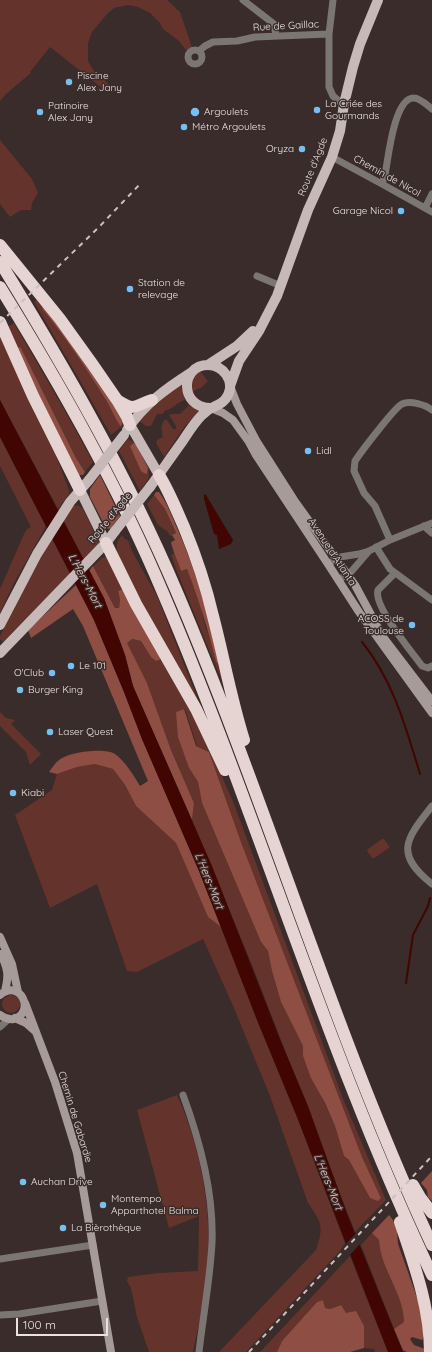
<!DOCTYPE html>
<meta charset="utf-8">
<style>
body{margin:0}
#map{position:relative;width:432px;height:1352px;overflow:hidden;background:#392c2a;font-family:Quicksand,sans-serif}
canvas{display:block}
.scale{position:absolute;left:16px;top:1318px;width:92px;height:18px;box-sizing:border-box;border:2px solid #eae2e0;border-top:0;padding-left:5px;font-size:12px;line-height:14px;white-space:nowrap;color:#eae2e0;-webkit-text-stroke:3px #392c2a;paint-order:stroke}
</style>
<div id="map">
<canvas width="432" height="1352"></canvas>
<div class="scale">100 m</div>
</div>
<script>
const ctx = document.querySelector('canvas').getContext('2d');
ctx.lineJoin = 'round';
function fill(path, color) { ctx.fillStyle = color; ctx.fill(path, 'evenodd'); }
function trace(path, color, width, dash) { ctx.strokeStyle = color; ctx.lineWidth = width; ctx.lineCap = dash ? 'butt' : 'round'; ctx.setLineDash(dash || []); ctx.stroke(path); }
function label(font, color, halo, rows, align = 'center') {
  ctx.font = font + ' Quicksand,sans-serif'; ctx.lineWidth = 3; ctx.setLineDash([]); ctx.textBaseline = 'middle'; ctx.strokeStyle = halo; ctx.fillStyle = color; for (const [text, x, y, turn = 0] of rows) {
    ctx.save(); ctx.translate(x, y); ctx.rotate((+turn || 0) * Math.PI / 180); ctx.textAlign = isNaN(turn) ? turn : align; if (halo) ctx.strokeText(text, 0, 0); ctx.fillText(text, 0, 0); ctx.restore();
  }
}
const green = new Path2D(`
 M0 0H167L180 12 192 47 186 50 179 41 163 29 160 23 150 13 138 7 128 5 114 8 107 14 92 32 88 43V61L94 71 112 87 107 92 50 47 30 72 31 73 6 94 0 101Z
 M0 140 32 179 38 193 32 203 31 210H21L10 217 0 204Z
 M39 297 45 305 44 311C66 338 86 368 104 397 111 407 114 418 121 427L111 435 79 379 34 302Z
 M14 323 65 411 93 462 85 472 76 458 21 348 16 349 7 327Z
 M0 335 49 437 69 490V494L58 509 0 400Z
 M200 371 208 381 202 387 192 392C192 383 192 377 200 371Z
 M181 385 185 400C177 402 172 410 164 411L163 414H157L151 426H146L139 421 160 399Z
 M189 405 199 411 185 426 164 457 156 443 157 440 163 437C161 429 160 424 166 419L173 429H176V426L169 415 172 414H180Z
 M0 437 46 526 14 583 0 613V589L24 534 27 529 31 527 0 466Z
 M129 439 136 444 147 474 148 468C152 478 145 483 140 491L119 451 127 440Z
 M154 495 165 509 176 534 170 536 168 532 158 525 147 504Z
 M78 505 83 509 99 542V544L84 560 63 520 72 506Z
 M122 535 125 539 128 540 132 551 157 596 197 697V699C174 661 151 622 131 582 126 572 117 559 117 548 116 542 119 539 122 535Z
 M52 538 70 574 3 642 0 639V636L41 556Z
 M175 553 181 571 187 569 199 599 205 626 220 663 225 689 176 569 171 555Z
 M105 557 109 559 123 589 118 591 120 600 119 608H115L93 566 102 558Z
 M132 639 141 641 151 657 161 659 188 705 214 758 234 804 344 1101 386 1200 355 1232 252 965 192 820 194 803 171 750 147 683 126 643ZM185 709 197 746 209 752 241 842 362 1157 381 1198H370L349 1160 344 1156 335 1126 303 1056V1046L281 1002 272 971 268 951 261 942 202 803 198 782 189 768 176 712Z
 M0 712 6 718 15 720 11 724 41 754 30 765 26 752 0 726Z
 M95 764 113 769 125 785 136 806 176 843 208 917 221 927 257 1020 297 1117 345 1243 340 1251 246 1352H219L316 1250C324 1227 322 1223 308 1203L270 1096 234 1008 203 939 137 972 127 971 97 884 50 908 15 815 52 790 57 774 77 767Z
 M382 839H384L389 846V848L374 858H372L367 851 368 849Z
 M2 1004a9 9 0 1 1 18 0a9 9 0 1 1-18 0Z
 M177 1095C199 1143 209 1198 209 1250 208 1284 200 1318 193 1352H149L137 1317 131 1288 127 1281 128 1277 158 1273 198 1271 199 1216 169 1228 137 1110Z
 M372 1233 379 1240C380 1269 404 1293 405 1322L394 1329 361 1245Z
 M350 1256 388 1352H375L374 1349 364 1348V1339L340 1305 330 1309 325 1308 323 1300 317 1302 282 1341 277 1352H260Z`);
const forest = new Path2D(`
 M43 306 86 359 123 422 121 427C114 418 111 407 104 397 86 368 66 338 44 311L42 308Z
 M19 347 21 348 76 458 85 472 83 475H79L31 382 16 349Z
 M134 443 136 444 148 468 147 474 144 473 141 471 130 446Z
 M100 475 120 516 111 528 108 529 105 526 90 497V489Z
 M156 492H159C167 503 172 516 177 528 197 572 208 617 220 663H217L216 661C208 630 199 600 187 569L181 571C178 561 173 552 171 542L175 540 172 535 176 533 165 509 154 495Z
 M93 566 115 608H119L120 600 118 591 123 589 161 659 156 661 151 657 141 641 132 639 127 643 147 683 171 750 194 803 192 820 133 686 125 655 104 598 89 571Z
 M76 585 94 620 124 692 142 739 199 871 221 927 208 917 176 843 136 806 125 785 113 769 95 764 77 767 57 774 49 772C52 768 55 763 59 760 68 752 105 747 115 754 125 761 134 776 140 786L148 781 83 626 73 609 31 638 28 630Z
 M184 709 196 746 209 752 241 842 362 1157 381 1198 378 1201 370 1198 349 1160 344 1156 335 1126 325 1103 311 1078 303 1056V1046L281 1002 272 971 268 951 261 942 202 803 198 782 189 768 178 737 176 712Z
 M432 1171V1201L428 1197 427 1190 421 1183Z
 M389 1215 393 1220 397 1232 398 1244 420 1306 424 1337 422 1340 412 1337 410 1339 414 1345 425 1349 424 1352H407L403 1350 394 1329 404 1322C404 1293 380 1269 379 1240L372 1233Z
 M323 1300 325 1308 330 1309 341 1305 346 1313 356 1311 364 1326V1348L350 1352H277L282 1341 317 1302Z`);
const water = new Path2D(`
 M0 400 104 598 125 655 133 686 212 866 280 1039 308 1106 346 1211 403 1352H388L297 1117 257 1020 199 871 142 739 124 692 94 620 0 437Z
 M204 494 206 495 233 540 231 544 219 549 217 535 214 534 204 499Z`);
const pier = new Path2D(`
 M357 1232 362 1242 348 1257 344 1246Z`);
const stream = new Path2D(`
 M362 642C393 680 406 728 420 774
 M406 983 413 935 428 906 430 898`);
const street = new Path2D(`
 M243 0 274 24 276 36
 M333 0 329 34V87L333 96 340 102 344 104
 M188 57a7 7 0 1 1 14 0a7 7 0 1 1-14 0Z
 M199 51 205 46 213 42 237 41 255 37 329 34
 M332 157 382 184 432 212
 M382 184 385 175C388 160 394 97 414 98 420 98 427 105 432 109
 M425 208 432 194
 M257 276 281 286
 M424 526 432 533
 M390 540 375 506 364 493 354 471 355 461C361 452 395 407 402 404 410 400 426 405 432 410
 M376 547 390 569 432 600
 M328 564 340 557 359 554 369 551 390 540 432 523
 M395 573 378 590C373 606 412 652 422 666L428 668 432 666
 M338 580 350 573 369 551
 M432 806C407 838 393 853 432 884
 M0 1027 9 1019
 M183 1095C200 1141 214 1193 212 1243 210 1280 203 1316 199 1352
 M0 1259 93 1245
 M0 1315 19 1314 102 1301`);
const secondary = new Path2D(`
 M230 386 237 404 257 442 294 500 355 585 383 637 432 701
 M211 408 223 413 233 420 249 442 256 455 328 564 359 612 432 713
 M0 937 12 964 18 992
 M1 954C8 969 9 975 5 991
 M0 995C20 978 36 1012 14 1019 9 1020 4 1018 0 1015
 M25 1003 55 1082 77 1153 111 1352
 M15 1018 26 1023 35 1031`);
const primary = new Path2D(`
 M208 365 237 346 253 331
 M230 386 239 361 259 331 277 296 308 210 332 157 340 131 344 104 353 67 360 44 378 0
 M130 425 159 475
 M127 430C144 404 167 388 192 372
 M150 487C161 472 171 457 182 442 188 433 194 423 202 415 205 413 208 409 212 408 219 404 224 403 228 395 235 381 223 365 208 365 180 365 179 408 211 408
 M80 490 106 543
 M0 625 37 554 70 502 89 480
 M0 653 106 543 115 531`);
const highway = new Path2D(`
 M0 245 60 319 93 365 117 400 127 417 130 425
 M0 262C65 368 127 475 176 590 268 805 333 1032 432 1245
 M0 287C61 386 118 486 163 593 259 818 327 1054 432 1275
 M0 322 33 396 80 490
 M117 400C136 412 133 406 152 400
 M159 475C169 491 176 509 184 527 196 556 206 586 213 616 224 658 231 699 244 740
 M106 543 136 604 196 709 225 770
 M413 1185 420 1197 432 1213
 M400 1222C414 1264 430 1307 430 1352`);
const rail = new Path2D(`
 M0 323 100 226 141 183
 M249 1352 432 1156`);
const primaryBridge = new Path2D(`
 M89 480 124 435
 M115 531 150 487`);
const markers = [
 [69,82,4,"#74c0f6"],
 [317,110,4,"#74c0f6"],
 [40,112,4,"#74c0f6"],
 [195,112,5,"#74c0f6"],
 [184,127,4,"#74c0f6"],
 [302,149,4,"#74c0f6"],
 [401,211,4,"#74c0f6"],
 [130,289,4,"#74c0f6"],
 [308,451,4,"#74c0f6"],
 [412,625,4,"#74c0f6"],
 [71,666,4,"#74c0f6"],
 [52,673,4,"#74c0f6"],
 [20,690,4,"#74c0f6"],
 [50,732,4,"#74c0f6"],
 [13,793,4,"#74c0f6"],
 [23,1182,4,"#74c0f6"],
 [103,1205,4,"#74c0f6"],
 [63,1228,4,"#74c0f6"]
];
const streetNames = [
 ["Rue de Gaillac",286,26,-3],
 ["Route d'Agde",313,167,-68],
 ["Chemin de Nicol",387,176,29],
 ["Route d'Agde",110,518,-51],
 ["Avenue d'Atlanta",332,552,57],
 ["Chemin de Gabardie",75,1117,73]
];
const poiNames = [
 ["Piscine",77,76],
 ["Alex Jany",77,88],
 ["La Criée des",325,104],
 ["Gourmands",325,116],
 ["Patinoire",48,106],
 ["Alex Jany",48,118],
 ["Argoulets",204,112],
 ["Métro Argoulets",192,127],
 ["Oryza",294,149,"right"],
 ["Garage Nicol",393,211,"right"],
 ["Station de",138,283],
 ["relevage",138,295],
 ["Lidl",316,451],
 ["ACOSS de",404,619,"right"],
 ["Toulouse",404,631,"right"],
 ["Le 101",79,666],
 ["O'Club",44,673,"right"],
 ["Burger King",28,690],
 ["Laser Quest",58,732],
 ["Kiabi",21,793],
 ["Auchan Drive",31,1182],
 ["Montempo",111,1199],
 ["Apparthotel Balma",111,1211],
 ["La Bièrothèque",71,1228]
];
const waterNames = [
 ["L'Hers-Mort",85,581,62],
 ["L'Hers-Mort",209,881,68],
 ["L'Hers-Mort",328,1182,68]
];
fill(green, '#64332b');
fill(forest, '#8f4e43');
fill(water, '#420602');
fill(pier, '#392c2a');
trace(stream, '#420602', 2);
trace(street, '#7b7573', 7);
trace(secondary, '#a69b99', 8);
trace(primary, '#c7b9b7', 10);
trace(highway, '#e5d4d1', 12);
trace(rail, '#cac1bf', 2, [5, 5]);
trace(primaryBridge, '#c7b9b7', 10);
for (const [x, y, r, color] of markers) { const dot = new Path2D(); dot.arc(x, y, r, 0, 2 * Math.PI); ctx.fillStyle = color; ctx.fill(dot); trace(dot, '#392c2a', 1.5); }
label('10px', '#eae2e0', '#392c2a', streetNames);
label('10px', '#eae2e0', '#392c2a', poiNames, 'left');
label('italic 11px', '#f3cac2', '#392c2a', waterNames);
</script>
